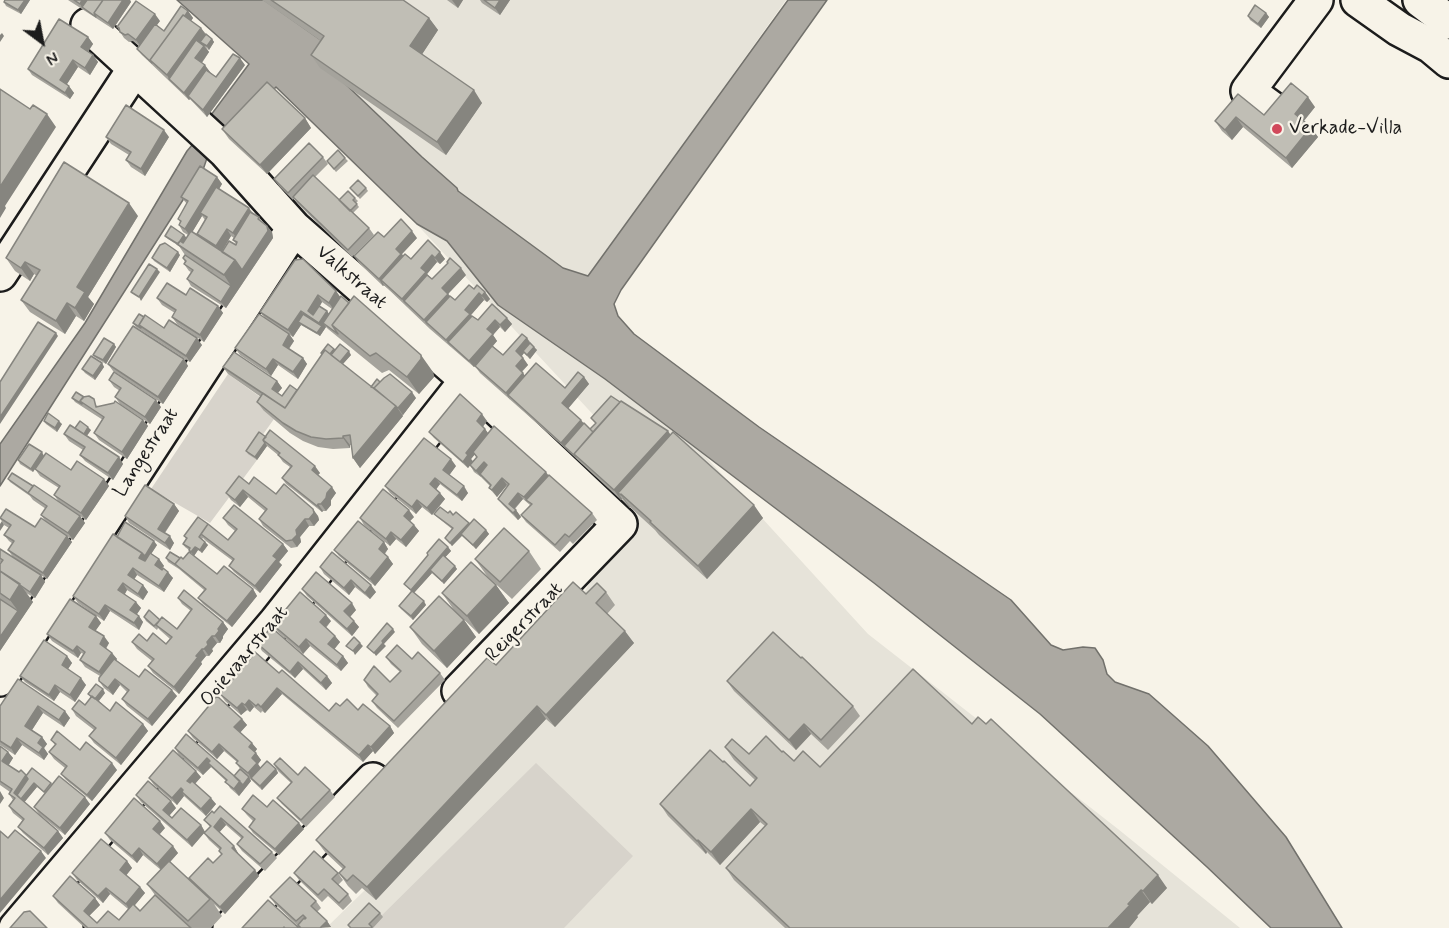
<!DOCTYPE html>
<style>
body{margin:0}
#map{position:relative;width:1449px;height:928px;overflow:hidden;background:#f7f3e8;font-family:Mynerve,sans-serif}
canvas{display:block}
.north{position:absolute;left:12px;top:12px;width:60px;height:60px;-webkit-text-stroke:4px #f7f3e8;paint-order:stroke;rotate:148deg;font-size:16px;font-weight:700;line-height:24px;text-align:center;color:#1c1c1c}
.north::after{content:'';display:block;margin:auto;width:21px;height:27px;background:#1c1c1c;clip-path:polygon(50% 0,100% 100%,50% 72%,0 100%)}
</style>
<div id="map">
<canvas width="1449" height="928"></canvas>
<div class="north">N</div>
</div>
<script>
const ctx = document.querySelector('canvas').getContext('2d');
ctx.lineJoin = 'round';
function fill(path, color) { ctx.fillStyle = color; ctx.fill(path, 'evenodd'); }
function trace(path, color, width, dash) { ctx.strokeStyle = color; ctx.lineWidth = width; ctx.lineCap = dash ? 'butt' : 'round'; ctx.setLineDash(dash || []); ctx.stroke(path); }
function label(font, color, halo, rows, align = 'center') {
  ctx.font = font + ' Mynerve,sans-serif'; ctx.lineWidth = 4.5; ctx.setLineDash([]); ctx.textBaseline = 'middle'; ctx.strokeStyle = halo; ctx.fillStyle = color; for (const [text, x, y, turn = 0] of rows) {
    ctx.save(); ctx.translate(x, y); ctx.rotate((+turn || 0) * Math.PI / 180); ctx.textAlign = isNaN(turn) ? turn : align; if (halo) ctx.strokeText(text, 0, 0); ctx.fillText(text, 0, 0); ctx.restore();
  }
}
const built = new Path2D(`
 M209 0H786L568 306 868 634 1118 829 1240 928H326L479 779 650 476Z`);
const green = new Path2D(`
 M228 374 270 404 264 411 274 419 249 454 257 460 210 523 151 489Z
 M536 763 633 856 564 928H369Z`);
const water = new Path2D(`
 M177 0H264L325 43 316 56 422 157 457 188 458 191 563 268 588 276 788 0H827L621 290 614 304 618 316 634 334 759 427 1011 600 1051 645 1063 650 1083 647 1095 648 1103 660 1107 674 1115 682 1149 694 1208 746 1286 837 1342 928H1271L1207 867 1040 714 874 583 605 379 498 305 447 241 417 224 276 87 223 142 209 152 204 167 0 486V444L85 323 187 151 205 130 208 119 249 64Z`);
const minor = new Path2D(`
 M1358 0 1399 29 1431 46 1449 61
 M88 25 225 151 294 228 467 380 620 524 459 691
 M1274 110 1248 91 1316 0
 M0 274 135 68
 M0 679 294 228
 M38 903 66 928
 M16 928 276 622 467 380
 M230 928 373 780`);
const major = new Path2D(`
 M1420 0 1449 22`);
const wall = new Path2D(`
 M30 0 21 14 6 6 4 2Z
 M68 0H130L131 2 113 29Z
 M262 0H403L429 18 438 30 422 54 482 103 446 155 320 68 311 55 321 41Z
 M447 0H463L458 8Z
 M480 0H510L500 15 482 3Z
 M188 11 193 18 191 21 201 28 206 34 212 39 214 42 209 50 206 47 209 52 202 63 210 72 216 77 245 65 207 117 190 99 189 100 142 55 137 49 139 46 133 41 129 42 124 38 117 27 160 21 156 25 164 31Z
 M1266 13 1269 17 1261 28 1250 20 1248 16Z
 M88 37 93 44 88 52 93 55 98 62 90 75 78 67 67 84 74 93 70 99 32 75 28 69Z
 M1315 107 1304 121 1318 137 1292 168 1243 127 1232 140 1222 131 1215 121Z
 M305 118 311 128 267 174 229 139 222 129Z
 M106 137H169L145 176 131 167 126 160 129 155 111 144Z
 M323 157 328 164 315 177 339 200 355 198 358 201 356 203 359 207 353 213 369 228 374 235 352 257 298 204 294 198 293 200 279 186 274 179Z
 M345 158 348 161 336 172 327 161Z
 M217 177 222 184 219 189 259 217 262 222 267 226 272 232 273 238 226 308 191 286 187 279 191 272 189 271 184 264 185 262 183 258 185 255 179 246 168 239 165 236 184 235 186 238 188 235 183 232 179 225 180 222 178 219 187 204 181 197ZM202 216 205 220 197 234 198 236 192 232ZM231 236 234 238 233 240 236 244V245L222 251Z
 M350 188H366L368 191 360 199Z
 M138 216 88 297 94 304 84 321 76 316 65 334 30 312 21 300 37 276 34 274 30 281 15 271 6 258Z
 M384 237 417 238 402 254 403 256 411 259 428 240 445 259 440 264 437 262 427 274 432 279 466 275 448 294 455 300 474 289 485 292 490 299 487 302 484 300 471 315 478 320 492 304 512 324 505 332 500 327 493 335 497 341 493 346 503 355 527 338 534 347 537 350 530 359 524 353 522 356 528 365 522 372 525 376 565 388 584 377 589 384 568 408 590 429 596 424 591 418 671 435 763 518 707 579 659 535 655 530 630 507V508L627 505 622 499 621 500 569 452 566 449 480 373 475 366 474 367 430 329 384 285 383 286 359 263 354 256Z
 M180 255 170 272 154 261 152 258Z
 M336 291 340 297 349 303 433 372 434 377 419 394 389 370 382 373 328 329 326 327 320 336 301 325 293 337 290 335 294 341 289 349 303 358 307 364 298 379 278 365 271 376 240 355 235 348 265 318 260 312ZM322 302 332 309 329 314 327 311 320 306Z
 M186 295 218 306 223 313 204 342 177 324 172 317 175 313 162 305 157 298Z
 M133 323 164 328 202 345 190 362 136 327Z
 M114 344 116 347 106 364 96 358 93 355Z
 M335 350 351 355 343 364 371 387 380 382 416 398 403 415H402L403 416 360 468 353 458 352 445H350V448L333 449 318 447 303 441 290 433 264 411 257 402 261 397 228 374 223 367 277 381 282 388 278 393 282 396 297 390 322 355 321 353Z
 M184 359 188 366 163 404 113 371 108 364Z
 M102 363 104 367 95 380 85 373 82 369Z
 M109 380 161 407 150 424 120 404 115 397 120 391 114 387Z
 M72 398 143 420 148 426 127 459 99 440 94 433 103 420 75 402Z
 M44 421 62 424 57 432 46 424Z
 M487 421 483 426 488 433 549 476 592 513 597 520 573 544 570 541 560 552 526 522 521 515 530 505 523 499 515 509 521 517 518 520 503 505 498 499 508 485H507L497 497 489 488 490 486 481 477 474 472 470 465 468 468 434 438 429 432ZM475 454 477 457 473 461 471 459Z
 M75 428 91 430 87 436 119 457 123 464 113 480 85 461 80 455 83 450 69 441 64 434Z
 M259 432 320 473 318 475 336 493 331 500V505L326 511H323L322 512 286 484 282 478 290 467 283 462 278 455 267 446 257 460 248 454 246 451Z
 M42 452 33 472 20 464 18 460Z
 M456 466 449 475 468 493 462 501 440 484 436 489 445 499 432 515 422 507 416 514 390 493 385 486Z
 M35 469 71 470 104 479 109 486 86 520 63 504 80 516 85 523 73 540 67 536 72 542 47 579 13 557 8 550 13 544 9 541 4 535 9 528 4 525 0 518 35 527 46 522 41 515 46 509 33 500 30 496 10 482 8 479 59 502 54 495 59 488 40 476Z
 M249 484 276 494 318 516 319 520 314 526H309L300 537 301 542 297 547 291 548 263 526 259 519 265 511 248 497 240 507 231 500 226 493Z
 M174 504 179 511 165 533 174 543 170 550 129 523 125 516Z
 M448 513 453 515 469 523 470 524 486 530 489 534 476 549 462 536 452 546 445 538 452 529 437 517 434 514Z
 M198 517 228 540 235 531 228 525 223 518 283 544 288 551 279 562 282 565 260 593 234 572 229 566 233 561 206 541 203 538 202 539 208 545 202 553 198 550 194 556 189 550 185 547 183 544 186 539 184 536Z
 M414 517 410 521 414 525 419 531 406 547 396 539 390 546 364 525 360 518Z
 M117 537 157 545 151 554 159 559 164 566 161 569 173 578 164 592 137 575 134 580 143 585 148 592 143 600 127 590 125 594 141 608 137 614 143 622 139 630 110 611 104 621 78 603 73 596Z
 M384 542 388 549 385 554 388 557 393 564 375 586 339 556 334 550Z
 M448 547 451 551 445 557 457 569 444 584 432 573 414 593 426 605 413 620 401 609 399 606 411 591 404 584Z
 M0 549 41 575 45 582 35 598 26 593 33 602 0 651V564L1 562H0Z
 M529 551 541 569 512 599 487 576 475 559Z
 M166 558H180L253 589 257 596 232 627 203 604 198 598 204 590 179 569 168 562Z
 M320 567 376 592 370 599 355 587 349 595 324 574Z
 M496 585 509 603 479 634 454 610 442 593Z
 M302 589 356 610 350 617 359 627 352 636 307 596Z
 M606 592 615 605 607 614 634 643 555 727 546 719 376 900 362 888 356 894 348 886 339 873 343 869 325 852 316 840 496 665 586 594Z
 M178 598 223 622 228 629 223 636V638L220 643H217L212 649 213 651 209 656H206L201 662 202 664 179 694 153 673 148 666 152 661 137 649 132 642 147 641 166 644 170 639 161 631 158 628 157 630 146 621 144 617 160 620 177 629 191 611 182 604Z
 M96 616 101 623 95 631 109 643 106 649 112 653 117 659 116 660 139 677 177 696 152 726 127 706 122 699 127 692 120 685 113 695 104 688 99 681 100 676 85 667 80 660 84 654 81 653 78 658 52 641 47 634Z
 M464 620 476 637 447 668 422 644 410 627Z
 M331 621 326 628 335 636 340 642 334 649 343 656 348 663 341 671 310 646 303 654 278 632 273 625Z
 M258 644 327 676 332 683 326 690 303 669 295 678 262 651Z
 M67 656 72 663 68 669 86 685 75 702 60 692 54 701 25 682 20 676Z
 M386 657 412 659 440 673 445 680 398 728 377 708 372 701 377 696 368 687 364 680 390 682 400 672 391 664Z
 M250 659 279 673 329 711 340 706 358 710 390 726 394 733 375 754 373 751 363 762 282 694 265 713 262 711 261 713 254 707 250 712 247 710 241 715 225 701 220 694Z
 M18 679 70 718 64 727 43 713 32 730 42 737 47 744 44 748 48 754 44 760 22 745 15 755 0 745V706Z
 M727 681 853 706 860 716 828 750 811 734 796 750 734 691Z
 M105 693 99 701 110 711 143 724 148 731 121 765 94 743 89 736 94 730 76 716 72 709 85 705 91 698 88 694Z
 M242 719 247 725 240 732 257 749 255 752 261 760 258 764 261 768 276 769 278 773 262 790 241 770 236 763 237 762 224 751 217 759 193 738 188 731Z
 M972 724 1167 888 1152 904 1150 902 1137 916 1138 917 1129 928H785L734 880 726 868 765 826 760 822 720 865 707 852 706 854 668 816 660 804 750 786 755 780 734 760 725 747 749 754 782 752 794 761 820 767Z
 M186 734 234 776 249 777 251 781 239 796 230 788 226 781 211 767 203 775 179 755 175 748Z
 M51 740 80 750 117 770 92 801 66 780 61 774 65 768 54 759 49 752 55 745Z
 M0 746 8 752 13 758 8 765 19 772 26 776 51 783 52 784 90 804 65 835 39 814 34 807 45 793 37 787 24 802 58 831 63 838 48 855 23 833 18 827 23 821 13 813 9 806 13 800 9 794 10 792 0 785Z
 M274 764 330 790 335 797 306 827 282 804 277 798 291 783 278 771Z
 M201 777 195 784 216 804 206 816 184 796 177 805 154 785 149 778Z
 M136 795 176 808 169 816 172 818 201 825 205 832 210 827 204 820 212 811 272 852 277 858 265 871 242 851 237 844 242 839 226 825 219 832 234 846 238 853 237 854 255 870 259 876 225 914 214 904 222 916 211 928H85L58 903 53 896 95 898 100 905 89 916 97 923 119 920 128 909 110 894 103 903 77 880 72 873 127 861 132 868 126 875 140 887 145 893 134 906 140 911 155 895 147 884 161 870 143 855 137 863 110 840 105 833 165 828 159 835 178 853 170 862 190 880 213 863 222 855 219 851 220 850 209 840 204 833 192 847 141 802Z
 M242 809 304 829 279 855 253 833 249 827 253 821 247 815Z
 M294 873H338L343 880 338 885 348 894 352 901 343 910 328 896 322 902 299 880Z
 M270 897 316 901 321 908 317 912 327 921 331 927 300 928 275 904Z
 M380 913 383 917 373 928H350L348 925Z`);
const shadedWall = new Path2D(`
 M25 0H30L21 14 18 10Z
 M82 0H92L82 7 80 4Z
 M123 0H130L131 2 113 29 108 23Z
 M452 0H463L458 8Z
 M500 0H510L500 15 495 8Z
 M188 11 193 18 158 68 153 62Z
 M1266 13 1269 17 1261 28 1258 24Z
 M155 14 160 21 141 47 136 40Z
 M429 18 438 30 419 59 410 46Z
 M201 28 208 38 169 79 167 75Z
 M2 33 4 36 0 42V35Z
 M88 37 93 44 86 54 81 47Z
 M212 39 214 42 209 50 207 46Z
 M204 46 209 52 200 65 195 58Z
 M93 55 98 62 90 75 85 68Z
 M240 58 245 65 207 117 203 110Z
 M73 60 78 67 65 87 60 80Z
 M205 65 210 72 188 96 190 99 189 100 184 93Z
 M69 86 74 93 70 99 65 93Z
 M474 90 482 103 446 155 437 142Z
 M1308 97 1315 107 1302 123 1295 114Z
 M47 114 56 127 5 206 6 208 0 218V187Z
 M1236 117 1243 127 1232 140 1225 130Z
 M305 118 311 128 267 174 260 165Z
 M1311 127 1318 137 1292 168 1286 158Z
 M164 130 169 137 145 176 141 169Z
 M217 177 222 184 203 215 200 213 202 216 190 236 185 229Z
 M129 203 138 216 88 297 94 304 84 321 75 308 77 287Z
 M249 208 254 215 238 240 233 233Z
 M267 226 272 232 273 238 226 308 221 302 231 286 224 275 235 260Z
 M227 229 231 236 221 253 216 246Z
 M412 231 417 238 402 254 406 260 381 280 384 285 383 286 379 279 396 249Z
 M184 235 187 238 181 247 178 244Z
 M178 252 180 255 170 272 167 268Z
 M440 252 445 259 440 264 435 258Z
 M432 255 437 262 427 274 431 279 404 301 407 306 402 299 421 268Z
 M25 262 34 274 30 281 21 268Z
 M461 268 466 275 448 294 453 301 426 322 429 327 424 320 442 288Z
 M157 269 160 272 141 301 139 297Z
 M336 291 341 298 334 310 329 303Z
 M485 292 490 299 487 302 482 296Z
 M479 293 484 300 471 315 475 321 448 342 451 347 446 340 465 310Z
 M318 295 322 302 312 318 308 311Z
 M67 303 76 316 65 334 56 321Z
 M218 306 223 313 204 342 200 335Z
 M301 311 306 318 298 322 301 325 293 337 288 330Z
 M327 311 332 318 323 323 326 327 320 336 317 333 322 326 319 323Z
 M507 318 512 324 505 332 500 325Z
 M495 320 500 327 493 335 497 341 474 367 469 361 487 329Z
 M56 333 58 336 0 424V417Z
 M289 334 294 341 287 351 283 345Z
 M197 338 202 345 190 362 186 356Z
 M527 338 531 345 523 351 524 353 520 358 516 351Z
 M114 344 116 347 106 364 103 360Z
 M534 347 537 350 530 359 527 355Z
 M349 351 351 355 341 366 339 363Z
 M421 355 433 372 434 377 419 394 407 377Z
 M303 358 307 364 298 379 293 372Z
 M523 358 528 365 520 373 516 366Z
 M184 359 188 366 163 404 158 397Z
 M273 359 278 365 271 376 266 369Z
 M102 363 104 367 95 380 93 376Z
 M523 373 528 380 508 395 510 400 506 393Z
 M584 377 589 384 567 410 562 403Z
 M277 381 282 388 276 395 272 389Z
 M412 392 416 398 403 415 398 408Z
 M156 400 161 407 150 424 145 417Z
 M396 406 403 416 360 468 353 458Z
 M482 414 487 421 482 428 477 421Z
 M143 420 148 426 127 459 122 452Z
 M581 420 586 427 564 446 566 450 561 443Z
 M59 421 62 424 57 432 55 428Z
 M88 427 91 430 85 438 83 435Z
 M485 429 490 436 471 459 473 462 468 468 463 462 466 453Z
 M668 431 675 441 621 494 630 507V508L621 495 618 493 622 499 621 500 614 490Z
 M343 436 350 445V448L343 438Z
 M265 443 267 446 257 460 255 457Z
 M42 452 44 456 33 472 31 469Z
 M119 457 123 464 113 480 108 473Z
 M451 459 456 466 448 477 443 470Z
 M484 462 489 468 480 474 481 477 476 471Z
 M315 466 320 473 316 477 312 470Z
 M546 472 551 479 526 500 529 504 524 497Z
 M435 478 440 484 435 491 430 484Z
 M502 478 507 485 497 497 492 490Z
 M104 479 109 486 86 520 81 513Z
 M464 486 468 493 462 501 457 495Z
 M332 487 336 493 331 500V505L326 511 321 504 327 493Z
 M243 490 248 497 240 507 235 500Z
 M440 493 445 499 432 515 427 508Z
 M518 493 523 499 513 510 509 504Z
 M417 500 422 507 416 514 412 507Z
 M174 504 179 511 163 535 158 529Z
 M318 504 323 511 322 512 317 506Z
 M754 505 763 518 707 579 698 566Z
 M313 509 318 516 319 520 314 526 309 519Z
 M409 510 414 517 408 523 404 516Z
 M516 510 521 517 518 520 513 513Z
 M80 516 85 523 73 540 68 533Z
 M305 519 309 526 300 537 301 542 297 547 292 540 296 530Z
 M2 521 4 525 0 531V524Z
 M469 523 471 526 452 546 450 543Z
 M414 525 419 531 406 547 401 540Z
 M486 530 489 534 476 549 473 545Z
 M391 532 396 539 390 546 386 539Z
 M67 536 72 542 47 579 43 573Z
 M170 536 174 543 170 550 165 543Z
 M154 541 157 545 144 565 139 558 142 553Z
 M205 542 208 545 202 553 200 550Z
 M384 542 388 549 383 555 379 549Z
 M283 544 288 551 279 562 282 565 260 593 255 586 273 556Z
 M195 547 198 550 194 556 191 552Z
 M448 547 451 551 432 572 430 570 432 573 413 594 411 590Z
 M388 557 393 564 375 586 370 579Z
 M159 559 164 566 159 572 155 565Z
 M455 566 457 569 444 584 442 581Z
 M133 568 137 575 132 582 128 575Z
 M168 572 173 578 164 592 159 586Z
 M41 575 45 582 35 598 30 592Z
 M351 580 355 587 349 595 344 588Z
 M123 583 127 590 123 597 118 590Z
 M20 584 33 602 0 651V637L18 611 10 600Z
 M143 585 148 592 143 600 138 594Z
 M371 585 376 592 370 599 365 593Z
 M496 585 509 603 479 634 467 616Z
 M253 589 257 596 232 627 227 621Z
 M424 601 426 605 413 620 411 616Z
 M136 602 141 608 135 617 130 610Z
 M352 603 356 610 349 618 344 611Z
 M105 605 110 611 104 621 99 614Z
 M326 615 331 621 324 629 320 622Z
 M96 616 101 623 94 633 89 627Z
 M139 616 143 622 139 630 134 623Z
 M464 620 476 637 447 668 434 651Z
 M354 621 359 627 352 636 347 629Z
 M223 622 228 629 223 636V638L220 643 215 636 218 629Z
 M393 629 395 632 384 644 386 646 376 656 374 653 382 641Z
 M625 631 634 643 555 727 546 715Z
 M104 636 109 643 104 651 100 644Z
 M212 636 217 643 212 649 213 651 209 656 204 649 207 642Z
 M335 636 340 642 333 651 328 644Z
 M306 639 310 646 303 654 299 647Z
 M360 643 363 646 355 655 353 651Z
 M77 646 81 653 78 658 73 651Z
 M202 649 206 656 201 662 202 664 179 694 174 687 196 656Z
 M112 653 117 659 104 679 99 672Z
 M67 656 72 663 66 672 62 665Z
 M343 656 348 663 341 671 337 665Z
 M298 662 303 669 295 678 290 672Z
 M327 676 332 683 326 690 321 683Z
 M81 678 86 685 75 702 70 695Z
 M115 679 120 685 113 695 108 688Z
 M55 685 60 692 54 701 49 695Z
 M277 688 282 694 265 713 261 707Z
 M103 689 105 693 97 703 95 700Z
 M172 690 177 696 152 726 148 719Z
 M249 700 254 707 250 712 245 705Z
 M242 703 247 710 241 715 237 708Z
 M38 706 43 713 30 733 25 726Z
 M537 706 546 719 376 900 367 887Z
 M65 711 70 718 64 727 59 720Z
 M242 719 247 725 239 734 234 727Z
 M143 724 148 731 121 765 116 758Z
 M804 724 811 734 796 750 789 740Z
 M390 726 394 733 375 754 371 747Z
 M42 737 47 744 44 748 48 754 44 760 39 753 38 743Z
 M17 738 22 745 15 755 11 748Z
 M252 743 257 749 254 753 249 747Z
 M219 744 224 751 217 759 212 752Z
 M368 745 373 751 363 762 359 755Z
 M8 752 13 758 7 768 2 761Z
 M256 753 261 760 258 764 261 769 252 780 248 773 252 758Z
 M207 758 212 765 208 763 211 767 203 775 198 768Z
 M112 763 117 770 92 801 87 795Z
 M276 769 278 773 262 790 260 786Z
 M196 771 201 777 192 787 187 781Z
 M26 775 31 782 16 796 14 793Z
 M249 777 251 781 239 796 234 789 240 781Z
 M34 783 37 787 23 804 21 800Z
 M181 788 186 795 182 792 184 796 177 805 172 798Z
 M0 791 4 798 0 804Z
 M85 797 90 804 65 835 60 828Z
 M211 798 216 804 206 816 201 809Z
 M171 801 176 808 168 817 163 810Z
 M751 809 760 822 720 865 711 852Z
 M221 818 226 825 218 834 214 827Z
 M160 821 165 828 158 836 153 829Z
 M299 823 304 829 279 855 275 849Z
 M201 825 205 832 192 847 187 840Z
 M58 831 63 838 48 855 44 848Z
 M698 840 707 852 706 854 697 841Z
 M173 846 178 853 162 871 157 864Z
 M234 846 238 853 236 855 232 848Z
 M139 848 143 855 137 863 132 856Z
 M41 851 46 858 0 913V900Z
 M127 861 132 868 125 877 120 870Z
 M255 870 259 876 225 914 220 907Z
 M1158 875 1167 888 1152 904 1143 891Z
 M140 887 145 893 130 911 126 904Z
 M106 888 110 894 103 903 98 896Z
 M1141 890 1150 902 1137 916 1138 917 1129 928H1108Z
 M95 898 100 905 88 917 84 911Z
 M327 921 331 927 320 928Z`);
const building = new Path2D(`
 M5 0H25L18 10 4 2Z
 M74 0H82L80 4Z
 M87 0H103L94 13 96 17 82 7Z
 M103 0H123L108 23 94 13Z
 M271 0H403L429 18 410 46 474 90 437 142 311 55 324 36Z
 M484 0H500L495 8Z
 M136 1 155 14 136 40 128 34 125 35 120 32 119 28 117 27Z
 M1255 5 1266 13 1258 24 1248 16Z
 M181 6 188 11 185 16 183 15 150 60 152 63 137 49 155 24 164 31Z
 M183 15 201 28 167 75 150 60Z
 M59 19 88 37 81 47 93 55 85 68 73 60 60 80 69 86 65 93 28 69Z
 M206 34 212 39 207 46 200 42Z
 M196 40 204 46 195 58 205 65 184 93 169 79Z
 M233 54 240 58 203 110 188 96 206 70 216 77Z
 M267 82 305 118 260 165 222 129Z
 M1291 83 1308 97 1295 114 1311 127 1286 158 1236 117 1225 130 1215 121 1238 94 1264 115Z
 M0 89 30 109 33 105 47 114 0 187Z
 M126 105 164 130 141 169 126 160 131 152 106 137Z
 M309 143 323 157 288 193 274 179Z
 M338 150 345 158 334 169 327 161Z
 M64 162 129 203 77 287 85 292 75 308 67 303 56 321 21 300 40 270 25 262 21 268 6 258Z
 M200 166 217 177 185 229 179 225 181 221 178 219 188 201 181 197Z
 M313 175 369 228 348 250 293 197Z
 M358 180 366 188 358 196 350 188Z
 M216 187 249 208 233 233 227 229 216 246 197 234 207 217 200 213Z
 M348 191 355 198 353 200 357 204 350 211 339 200Z
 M250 212 259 217 258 219 267 226 268 231 242 270 235 260 222 252 229 241 236 245 237 242 233 240Z
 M401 219 412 231 396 249 401 254 379 279 354 256 378 232 384 237Z
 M171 226 184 235 178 244 165 236Z
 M191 231 235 260 224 275 177 244 180 241 183 243Z
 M428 240 440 252 435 258 432 255 421 268 426 272 402 299 381 280 405 254 411 259Z
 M165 243 178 252 167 268 152 258 160 245Z
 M185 255 231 286 221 302 187 279 193 270 184 264 186 261 183 258Z
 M450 258 461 268 442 288 448 294 424 320 404 301 427 275 432 279 448 263 447 262Z
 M303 259 336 291 329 303 318 295 308 311 313 315 319 306 327 311 319 323 301 311 288 330 260 312 295 260Z
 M149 264 157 269 139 297 131 292Z
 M167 283 186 295 190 288 218 306 200 335 172 317 176 310 157 298Z
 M469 285 474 289 477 285 485 292 482 296 479 293 465 310 470 314 446 340 426 322 450 296 455 300Z
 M341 296 349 303 332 325 338 334 323 323Z
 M354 296 421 355V359L407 377 376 353 370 356 332 325Z
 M492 304 507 318 500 325 495 320 487 329 493 334 469 361 448 342 472 316 478 320Z
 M139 314 144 317 139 325 141 328 133 323Z
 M259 314 289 334 283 345 303 358 293 372 273 359 266 369 235 348Z
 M303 314 322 326 317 333 298 322Z
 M145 315 164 328 169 320 197 338 186 356 139 325Z
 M38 322 56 333 0 417V382Z
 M133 326 184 359 158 397 108 364Z
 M522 334 527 338 516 351 523 358 516 366 523 373 506 393 475 366 492 346 503 355Z
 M104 338 114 344 103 360 93 355Z
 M530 343 534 347 527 355 523 351Z
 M328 344 334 349 330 354 325 350 322 354 321 353Z
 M340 344 349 351 340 362 331 355Z
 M325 350 396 406 353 458 350 435 343 436V438L326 439 311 437 296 431 283 423 257 402 263 393 285 408Z
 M234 352 277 381 272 389 282 396 290 385 297 390 285 408 223 367Z
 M91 356 102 363 93 376 82 369Z
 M536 363 565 388 578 372 584 377 562 403 581 420 561 443 508 395Z
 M114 372 156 400 145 417 115 397 121 388 109 380Z
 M390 374 412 392 398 408 374 388 384 378Z
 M377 379 380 382 374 388 371 387Z
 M76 392 84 397 80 401 82 404 72 398Z
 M460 394 482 414 477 421 485 429 466 453 468 455 463 462 429 432Z
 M89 396 94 399 96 407 114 403 115 401 143 420 122 452 94 433 104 417 80 401 83 397Z
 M611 396 620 402 593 432 590 429 596 423 591 418Z
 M621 401 668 431 614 490 574 454Z
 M48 413 59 421 55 428 44 421Z
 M80 421 88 427 84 434 75 428Z
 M584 423 593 432 574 454 576 457 564 446Z
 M70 425 119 457 108 473 80 455 85 447 64 434Z
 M494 426 546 472 524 497 518 493 509 504 516 510 513 513 498 499 509 484 502 478 492 490 489 488 491 485 480 474 487 465 484 462 476 471 470 465 477 457 473 452Z
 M270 430 315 466 312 470 332 487 327 493 326 498 321 504H318L317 506 282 478 292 466 278 455 280 453 263 440Z
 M259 432 266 437 263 440 265 443 255 457 246 451Z
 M673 432 754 505 698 566 650 522 651 521 621 494V495L618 493Z
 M424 438 451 459 443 470 464 486 457 495 435 478 430 484 440 493 427 508 417 500 412 507 385 486Z
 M29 444 42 452 31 469 18 460Z
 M46 453 71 470 77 461 104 479 81 513 54 495 60 486 35 469Z
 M12 473 33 486 28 493 8 479Z
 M549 475 592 513 569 537 565 534 555 545 521 515 532 504 526 500Z
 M239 476 249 484 254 477 276 494 284 484 313 509 314 513 309 519H305L296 530 297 535 292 540 286 541 259 519 267 509 243 490 235 500 226 493Z
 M34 485 80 516 68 533 41 515 47 506 28 493Z
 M145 485 174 504 158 529 170 536 165 543 125 516Z
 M383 489 409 510 404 516 414 525 401 540 391 532 386 539 360 518Z
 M234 505 283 544 273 556 277 559 255 586 229 566 234 559 201 534 208 524 228 540 237 529 223 518Z
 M440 507 448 513 450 511 453 515 456 512 469 523 450 543 445 538 453 528 434 514Z
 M6 509 35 527 41 518 67 536 43 573 8 550 14 541 4 535 11 525 0 518Z
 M198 517 208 524 199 537 205 542 200 550 195 547 191 552 189 550 190 548 183 544 187 538 184 536Z
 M474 519 486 530 473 545 461 534Z
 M358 521 384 542 379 549 388 557 370 579 334 550Z
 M125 522 154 541 145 556 142 553 117 537Z
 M504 528 529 551 500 582 475 559Z
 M113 534 142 553 139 558 145 561 150 553 159 559 155 565 162 570 163 568 168 572 159 586 133 568 128 575 143 585 138 594 123 583 118 590 136 602 130 610 139 616 134 623 105 605 99 614 73 596Z
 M439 539 448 547 411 590 404 584 428 555 427 553Z
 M0 549 41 575 30 592 0 571V564L3 560 0 558Z
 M170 552 180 558 175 564 176 565 166 558Z
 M189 552 217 574 224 566 253 589 227 621 198 598 206 589 175 564 181 557 183 559Z
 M332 552 371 585 365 593 351 580 344 588 320 567Z
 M443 555 455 566 442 581 430 570Z
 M471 562 496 585 467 616 442 593Z
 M0 571 20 584 10 600 0 593Z
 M316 572 352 603 344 611 354 621 347 629 302 589Z
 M573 582 586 594 597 583 606 592 596 603 625 631 546 715 537 706 367 887 353 875 347 881 339 873 345 867 316 840 487 658 496 665Z
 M184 590 223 622 218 629 219 631 215 636H212L207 642 208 645 204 649H202L196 656 198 657 174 687 148 666 154 659 132 642 139 634 147 641 153 633 166 644 172 637 156 625 162 617 177 629 192 609 178 598Z
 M412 591 424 601 411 616 399 606Z
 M300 592 326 615 320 622 335 636 328 644 343 656 337 665 306 639 299 647 273 625Z
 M439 596 464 620 434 651 410 627Z
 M0 599 18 611 0 637Z
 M70 599 96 616 89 627 104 636 100 644 112 653 99 672 80 660 85 652 77 646 73 651 47 634Z
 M149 610 160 620 154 626 144 617Z
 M387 623 393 629 382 641 383 643 374 653 367 647Z
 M271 627 327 676 321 683 298 662 290 672 258 644Z
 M773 632 801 658 802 657 853 706 821 740 804 724 789 740 727 681Z
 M354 637 360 643 353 651 346 646Z
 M44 640 67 656 62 665 81 678 70 695 55 685 49 695 20 676Z
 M397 645 412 659 418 652 440 673 394 721 372 701 378 694 364 680 374 666 390 682 401 671 386 657Z
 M255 652 279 673 282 670 329 711 336 703 340 706 347 699 358 710 363 704 390 726 371 747 368 745 359 755 277 688 261 707 258 704 256 706 249 700 245 705 242 703 237 708 220 694 225 688 224 686 229 679 232 680 237 674 235 672 247 657 250 659Z
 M114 659 139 677 145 669 172 690 148 719 122 699 129 690 115 679 108 688 99 681V678Z
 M913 669 972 724 978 717 986 724 991 719 1158 875 1143 891 1141 890 1128 904 1130 905 1108 928H790L726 868 767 824 751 809 711 852 698 840 697 841 660 804 710 750 723 762 724 761 750 786 757 778 725 747 732 739 749 754 766 736 782 752 783 751 794 761 803 751 820 767Z
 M18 679 65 711 59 720 38 706 25 726 42 737 38 743 43 747 39 753 17 738 11 748 0 741V706Z
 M96 684 103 689 95 699 88 694Z
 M92 696 110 711 116 702 143 724 116 758 89 736 96 728 72 709 79 700 85 705Z
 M217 696 242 719 234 727 252 743 249 747 256 753 252 758 257 763 248 773 236 763 238 761 219 744 212 752 188 731Z
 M57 731 80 750 86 742 112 763 87 795 61 774 67 766 49 752 56 744 51 740Z
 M186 734 240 781 234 789 225 782 227 780 208 763 210 761 207 758 198 768 175 748Z
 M0 746 8 752 2 761 19 772 21 770 26 775 14 793 58 831 44 848 18 827 24 819 9 806 15 798 9 794 12 789 0 781Z
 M173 750 196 771 187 781 190 783 192 781 211 798 201 809 182 792 183 790 181 788 172 798 149 778Z
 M280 758 298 775 305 767 330 790 301 820 277 798 292 782 274 764Z
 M267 761 276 769 260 786 251 778Z
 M32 768 51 783 44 792 34 783 21 799 17 795 28 779 26 776Z
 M240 769 249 777 243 785 234 776Z
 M59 776 85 797 60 828 34 807Z
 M148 781 171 801 163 810 172 818 181 808 201 825 187 840 136 795Z
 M253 795 267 807 273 800 299 823 275 849 249 827 255 819 242 809Z
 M134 798 160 821 153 829 173 846 157 864 139 848 132 856 105 833Z
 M220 806 272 852 260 864 237 844 243 837 221 818 214 827 234 846 232 848 255 870 220 907 189 878 208 858 213 863 222 854 219 851 221 848 204 833 211 826 204 820 212 811 214 813Z
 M15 830 41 851 0 900V831L8 838Z
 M101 839 127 861 120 870 140 887 126 904 106 888 98 896 72 873Z
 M314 851 338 873 332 879 348 894 339 903 324 889 318 895 294 873Z
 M169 861 210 899 188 921 147 884Z
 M70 876 95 898 84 911 97 923 108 911 119 920 133 904 140 911 155 895 191 928H88L53 896Z
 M290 877 316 901 311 906 327 921 320 928H301L298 925 304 918 305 919 306 918 303 915 296 921 270 897Z
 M268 900 299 928H285L284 927 283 928H242Z
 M369 903 380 913 369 924 372 927 371 928H351L348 925Z
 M30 911 47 928H10L24 912Z`);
const markers = [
 [1277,129,6,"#d1495b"]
];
const poiNames = [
 ["Verkade-Villa",1289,129]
];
const streetNames = [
 ["Valkstraat",351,278,41],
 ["Langestraat",147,453,-57],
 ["Reigerstraat",525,623,-46],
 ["Ooievaarstraat",245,657,-50]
];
fill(built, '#e6e3d9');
fill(green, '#d7d3cb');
fill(water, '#aca9a2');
trace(water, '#72716c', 1.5);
trace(minor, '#1c1c1c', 38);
trace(major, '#1c1c1c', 38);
trace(minor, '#f7f3e8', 33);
trace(major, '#f7f3e8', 33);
fill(wall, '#a5a39c');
fill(shadedWall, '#86857f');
fill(building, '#c0beb5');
trace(building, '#86857f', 1.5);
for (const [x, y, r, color] of markers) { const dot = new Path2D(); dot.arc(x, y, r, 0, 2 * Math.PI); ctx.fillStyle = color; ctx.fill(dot); trace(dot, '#f7f3e8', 2); }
label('20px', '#1c1c1c', '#f7f3e8', poiNames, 'left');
label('20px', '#1c1c1c', '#f7f3e8', streetNames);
</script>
